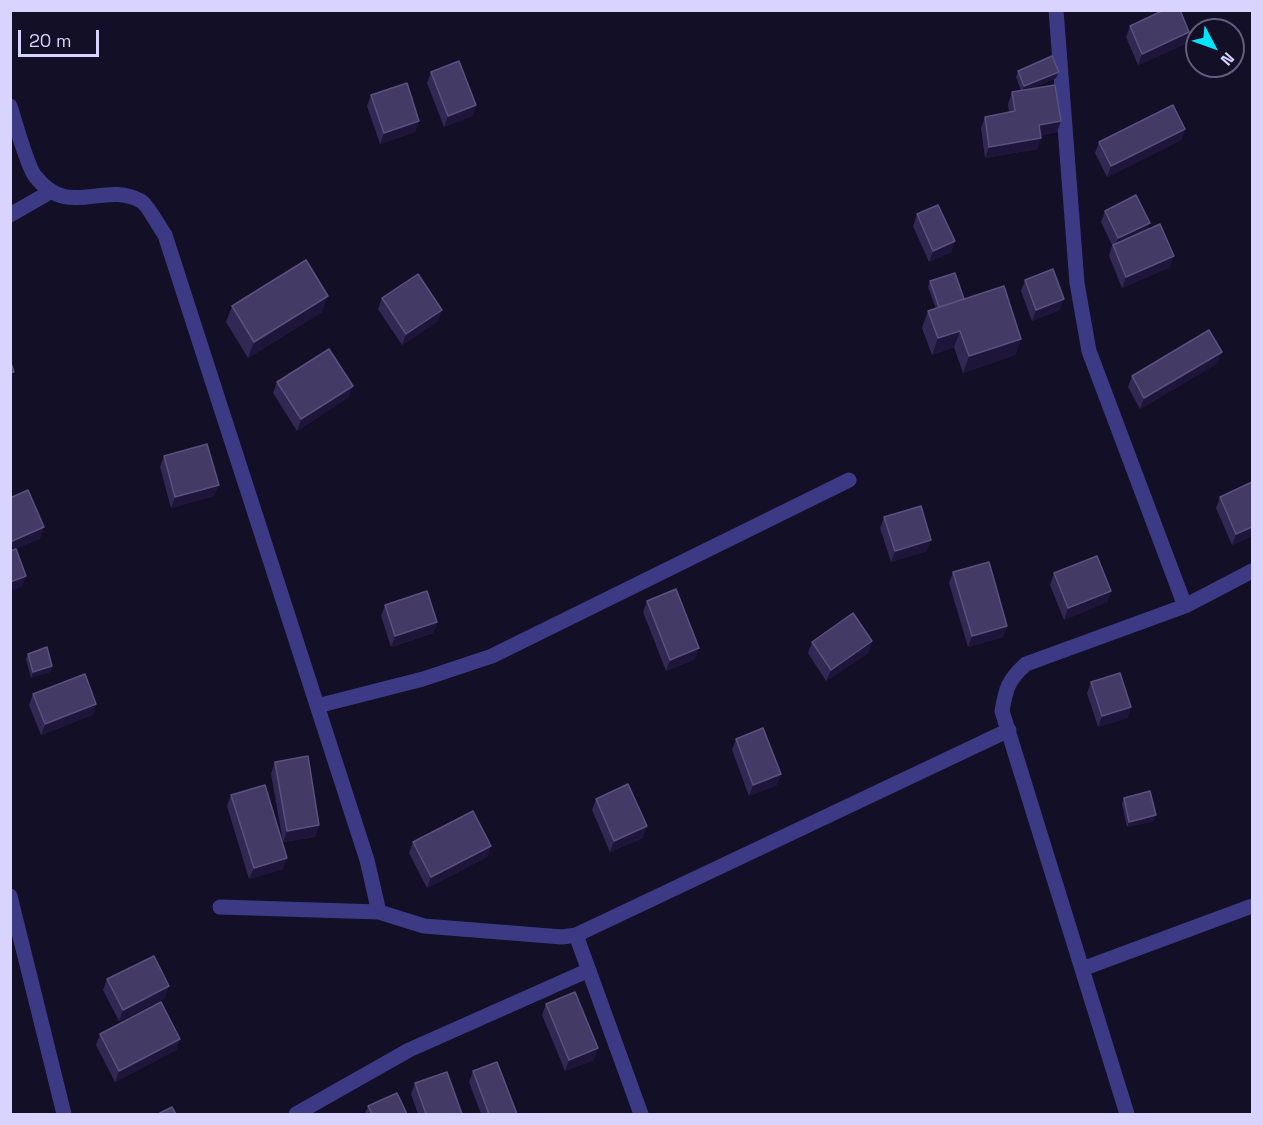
<!DOCTYPE html>
<style>
body{margin:0}
#map{position:relative;width:1263px;height:1125px;overflow:hidden;background:#130f26;font-family:"Space Grotesk",sans-serif}
canvas{display:block}
.frame{position:absolute;inset:0;border:12px solid #d9d4ff;pointer-events:none}
.north{position:absolute;left:1185px;top:18px;width:60px;height:60px;box-sizing:border-box;background:#130f26;border:2px solid #625e7d;border-radius:50%;rotate:131deg;font-size:16px;font-weight:700;line-height:24px;text-align:center;color:#d9d4ff}
.north::after{content:'';display:block;margin:auto;width:21px;height:27px;background:#00e5ff;clip-path:polygon(50% 0,100% 100%,50% 72%,0 100%)}
.scale{position:absolute;left:18px;top:30px;width:81px;height:27px;box-sizing:border-box;border:3px solid #d9d4ff;border-top:0;padding-left:8px;font-size:18px;line-height:21px;white-space:nowrap;color:#d9d4ff;-webkit-text-stroke:4px #130f26;paint-order:stroke}
</style>
<div id="map">
<canvas width="1263" height="1125"></canvas>
<div class="frame"></div>
<div class="north">N</div>
<div class="scale">20 m</div>
</div>
<script>
const ctx = document.querySelector('canvas').getContext('2d');
ctx.lineJoin = 'round';
function trace(path, color, width, dash) { ctx.strokeStyle = color; ctx.lineWidth = width; ctx.lineCap = dash ? 'butt' : 'round'; ctx.setLineDash(dash || []); ctx.stroke(path); }
function fill(path, color) { ctx.fillStyle = color; ctx.fill(path, 'evenodd'); }
const minor = new Path2D(`
 M1056 10 1077 283 1089 351 1185 606
 M10 106C15 121 27 166 35 176 69 220 103 180 141 201 148 205 159 227 165 235L367 860 379 912
 M10 215 50 192
 M317 706 423 679 492 656 849 480
 M10 896 64 1114
 M220 907 379 912 424 926 562 937 576 935 1009 730
 M576 935 641 1114
 M1082 969 1252 906
 M296 1114 409 1050 589 970
 M1127 1114 1002 711C1006 688 1008 680 1026 664L1185 606 1252 571`);
const wall = new Path2D(`
 M1130 26 1185 44 1138 65 1126 37Z
 M1018 71 1056 78 1027 90 1057 132 1041 135V138L1037 149 985 158 981 128 985 117 1009 112 1008 104 1012 92 1021 91 1016 77Z
 M431 72 476 105 472 116 444 127 427 83Z
 M371 95 419 121 415 132 380 144 367 106Z
 M1185 129 1181 140 1107 177 1095 153 1099 142Z
 M1105 211 1147 230 1170 267 1122 288 1109 256 1112 245 1101 222Z
 M917 214 955 241 951 252 929 262 913 226Z
 M1025 280 1060 310 1032 321 1021 291Z
 M930 281 964 299 1021 339 1015 355 963 373 954 347 932 355 922 328 928 311 936 309 928 287Z
 M382 298 438 321 402 345 378 309Z
 M232 306 322 312 248 358 226 322Z
 M1218 363 1140 409 1128 387 1132 376Z
 M277 382 349 397 297 431 273 393Z
 M164 456 214 496 171 508 160 467Z
 M1252 482V536L1232 545 1216 508 1220 497Z
 M884 517 927 551 891 562 880 528Z
 M953 572 1007 626 1003 637 968 647 949 583Z
 M1054 573 1111 591 1107 602 1064 620 1050 585Z
 M647 601 695 659 666 671 643 612Z
 M385 605 437 622 433 633 391 647 381 616Z
 M872 641 868 653 826 681 808 653 812 642Z
 M28 654 52 666 50 672 31 678 26 659Z
 M1091 682 1131 707 1127 718 1098 727 1087 693Z
 M33 694 96 704 92 715 41 735 29 705Z
 M736 739 777 785 749 796 732 750Z
 M275 762 319 825 315 837 283 842 271 774Z
 M231 795 283 869 249 879 227 806Z
 M1124 798 1154 821 1127 827 1122 804Z
 M596 799 643 838 610 852 592 810Z
 M413 842 491 846 487 857 427 888 409 853Z
 M107 979 165 998 119 1021 103 990Z
 M546 1004 594 1060 565 1071 542 1015Z
 M100 1034 180 1039 176 1050 115 1082 96 1045Z
 M473 1071 517 1114H481L469 1082Z
 M415 1083 462 1114H418L411 1094Z
 M368 1106 407 1114H365Z`);
const shadedWall = new Path2D(`
 M1189 32 1185 44 1138 65 1142 54Z
 M1059 72 1056 78 1022 92 1024 86Z
 M476 105 472 116 444 127 448 116Z
 M419 121 415 132 380 144 384 133Z
 M1061 121 1057 132 1035 136 1039 125Z
 M1185 129 1181 140 1107 177 1111 166Z
 M1041 138 1037 149 985 158 989 147Z
 M1150 223 1146 234 1114 249 1118 238Z
 M955 241 951 252 929 262 933 251Z
 M1174 256 1170 267 1122 288 1126 277Z
 M328 296 322 312 248 358 254 342Z
 M1064 299 1060 310 1032 321 1036 310Z
 M442 310 438 321 402 345 406 334Z
 M960 331 954 347 932 355 938 338Z
 M1021 339 1015 355 963 373 969 356Z
 M1222 352 1218 363 1140 409 1144 398Z
 M14 372 10 382V373Z
 M353 386 349 397 297 431 301 419Z
 M219 485 214 496 171 508 175 497Z
 M44 527 40 539 10 551V542Z
 M1252 527V536L1232 545 1236 534Z
 M931 540 927 551 891 562 895 551Z
 M26 576 22 587 10 591V582Z
 M1111 591 1107 602 1064 620 1068 608Z
 M437 622 433 633 391 647 395 636Z
 M1007 626 1003 637 968 647 972 636Z
 M872 641 868 653 826 681 831 670Z
 M699 648 695 659 666 671 670 660Z
 M52 666 50 672 31 678 33 672Z
 M96 704 92 715 41 735 45 724Z
 M1131 707 1127 718 1098 727 1102 716Z
 M781 774 777 785 749 796 753 785Z
 M1156 815 1154 821 1127 827 1129 822Z
 M319 825 315 837 283 842 287 831Z
 M647 826 643 838 610 852 614 841Z
 M491 846 487 857 427 888 431 877Z
 M287 858 283 869 249 879 254 868Z
 M169 986 165 998 119 1021 123 1010Z
 M180 1039 176 1050 115 1082 119 1071Z
 M598 1048 594 1060 565 1071 569 1060Z`);
const building = new Path2D(`
 M1164 10H1180L1189 32 1142 54 1130 26Z
 M1052 56 1059 72 1024 86 1018 71Z
 M459 61 476 105 448 116 431 72Z
 M407 83 419 121 384 133 371 95Z
 M1055 85 1061 121 1039 125 1041 138 989 147 985 117 1015 111 1012 92Z
 M1173 105 1185 129 1111 166 1099 142Z
 M1136 195 1150 223 1118 238 1105 211Z
 M938 205 955 241 933 251 917 214Z
 M1160 224 1174 256 1126 277 1113 245Z
 M306 260 328 296 254 342 232 306Z
 M1053 269 1064 299 1036 310 1025 280Z
 M955 273 964 299 939 307 930 281Z
 M418 274 442 310 406 334 382 298Z
 M1004 286 1021 339 969 356 960 331 938 338 928 311Z
 M1209 330 1222 352 1144 398 1132 376Z
 M329 349 353 386 301 419 277 382Z
 M10 360 14 372 10 373Z
 M207 444 219 485 175 497 164 456Z
 M1252 482V527L1236 534 1220 497Z
 M28 490 44 527 10 542V498Z
 M921 506 931 540 895 551 884 517Z
 M16 549 26 576 10 582V551Z
 M1097 556 1111 591 1068 608 1054 573Z
 M989 562 1007 626 972 636 953 572Z
 M676 589 699 648 670 660 647 601Z
 M427 591 437 622 395 636 385 605Z
 M853 613 872 641 831 670 812 642Z
 M47 647 52 666 33 672 28 654Z
 M1120 673 1131 707 1102 716 1091 682Z
 M85 674 96 704 45 724 33 694Z
 M763 728 781 774 753 785 736 739Z
 M308 756 319 825 287 831 275 762Z
 M628 784 647 826 614 841 596 799Z
 M265 785 287 858 254 868 231 795Z
 M1150 791 1156 815 1129 822 1124 798Z
 M473 811 491 846 431 877 413 842Z
 M154 956 169 986 123 1010 107 979Z
 M575 992 598 1048 569 1060 546 1004Z
 M161 1002 180 1039 119 1071 100 1034Z
 M497 1062 517 1114H489L473 1071Z
 M447 1072 462 1114H426L415 1083Z
 M397 1093 407 1114H372L368 1106Z
 M172 1107 176 1114H158Z`);
trace(minor, '#3d3a85', 15);
fill(wall, '#312854');
fill(shadedWall, '#1d163a');
fill(building, '#433a66');
trace(building, '#5a527e', 1.5);
</script>
